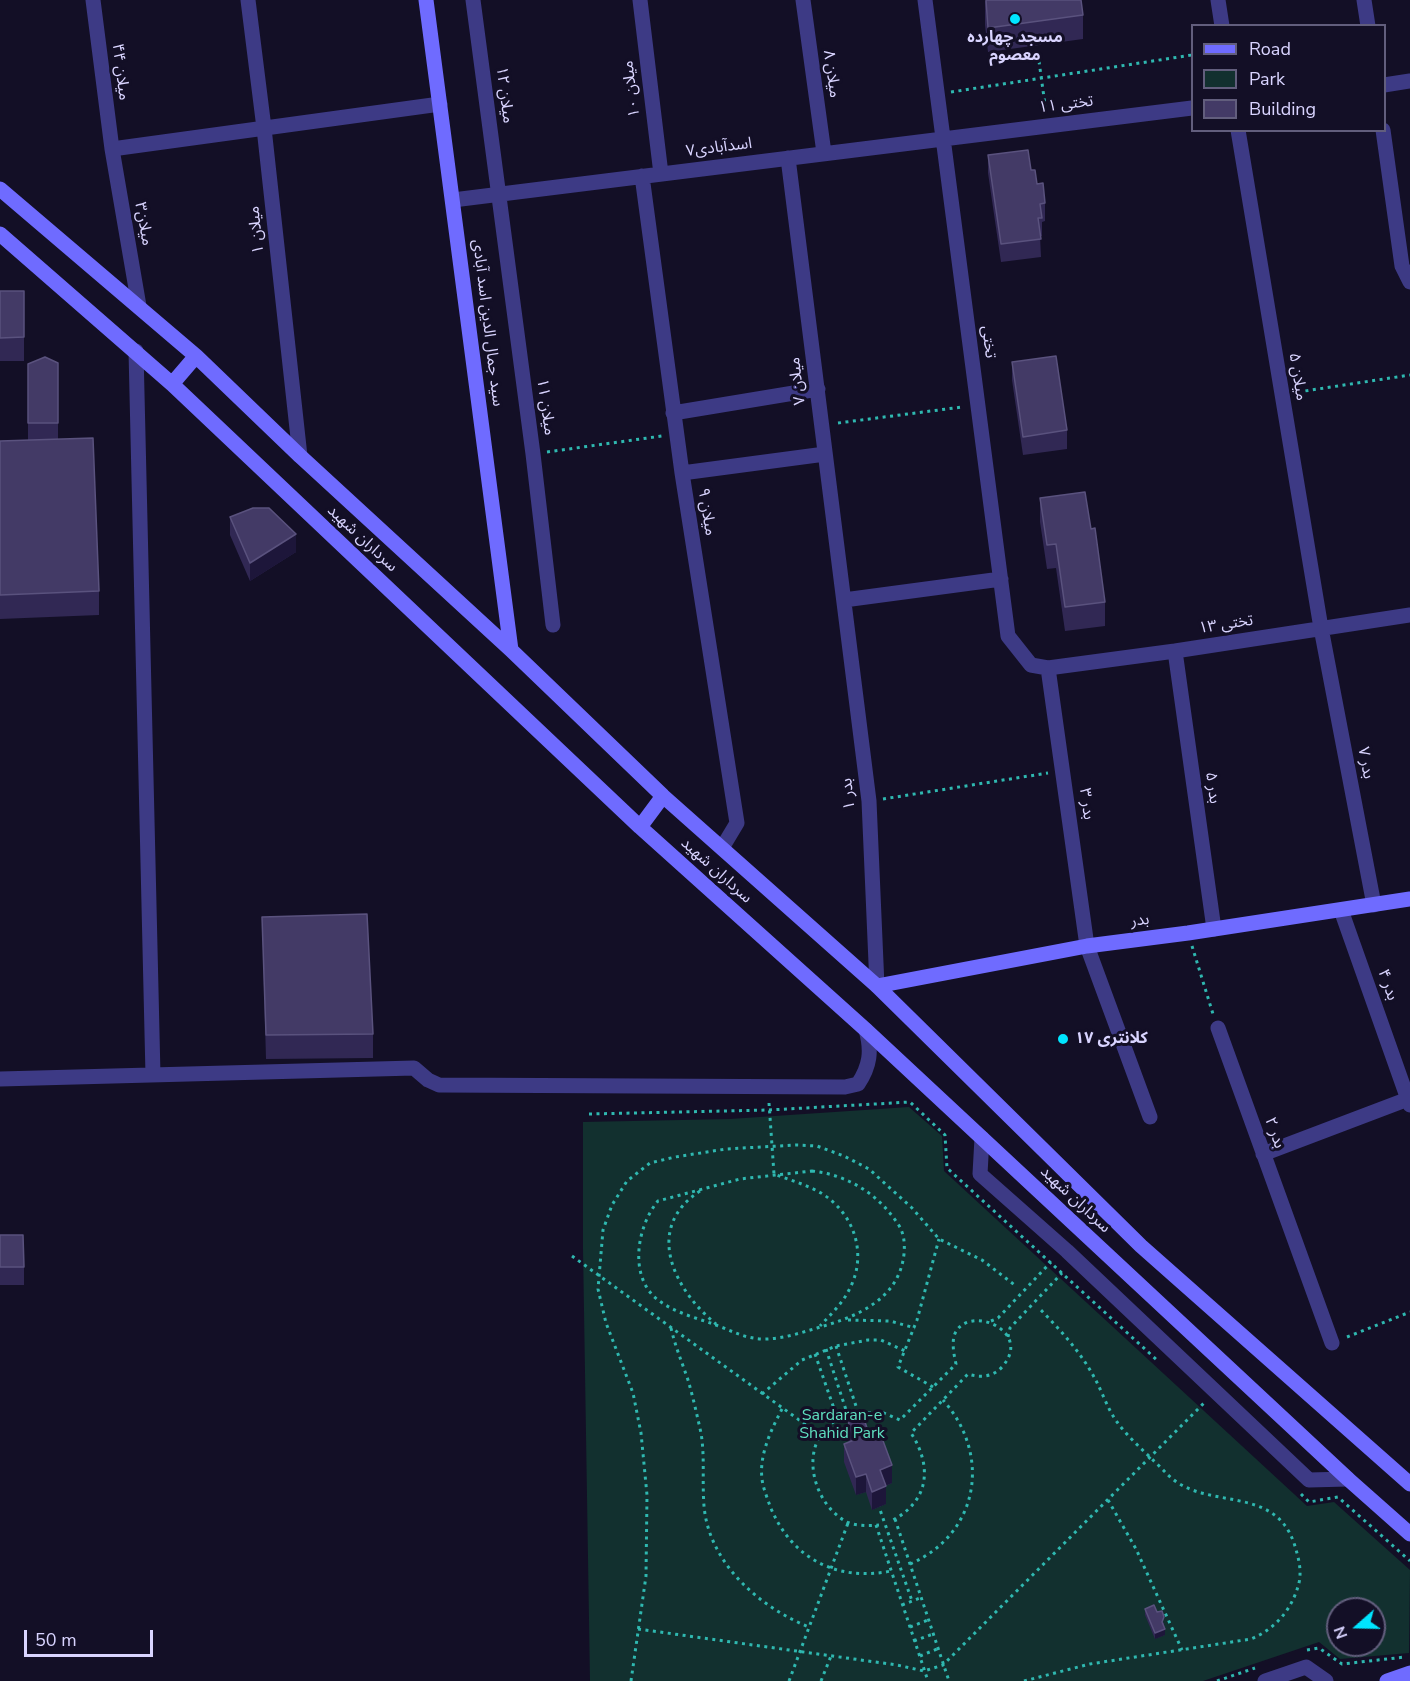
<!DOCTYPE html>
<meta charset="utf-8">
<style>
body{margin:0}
#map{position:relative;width:1410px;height:1681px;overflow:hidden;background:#130f26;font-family:"Nunito Sans",sans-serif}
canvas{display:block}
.legend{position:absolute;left:1191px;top:24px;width:195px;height:108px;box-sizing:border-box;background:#130f26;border:2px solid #625e7d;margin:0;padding:8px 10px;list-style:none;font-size:18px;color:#d9d4ff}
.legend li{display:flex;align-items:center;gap:12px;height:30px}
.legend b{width:30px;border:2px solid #625e7d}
.north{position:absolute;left:1326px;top:1597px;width:60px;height:60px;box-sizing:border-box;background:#130f26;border:2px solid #625e7d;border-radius:50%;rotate:250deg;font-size:16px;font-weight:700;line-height:24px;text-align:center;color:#d9d4ff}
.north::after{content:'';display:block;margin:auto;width:21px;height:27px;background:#00e5ff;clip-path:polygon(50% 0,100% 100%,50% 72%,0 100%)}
.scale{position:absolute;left:24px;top:1630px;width:129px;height:27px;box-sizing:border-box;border:3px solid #d9d4ff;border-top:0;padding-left:8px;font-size:18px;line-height:21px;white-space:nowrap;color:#d9d4ff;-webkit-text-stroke:4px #130f26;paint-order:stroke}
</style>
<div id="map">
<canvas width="1410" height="1681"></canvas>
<ul class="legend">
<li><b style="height:8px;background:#6f6bff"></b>Road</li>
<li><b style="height:16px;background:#12302f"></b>Park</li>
<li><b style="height:16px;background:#433a66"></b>Building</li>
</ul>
<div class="north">N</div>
<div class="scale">50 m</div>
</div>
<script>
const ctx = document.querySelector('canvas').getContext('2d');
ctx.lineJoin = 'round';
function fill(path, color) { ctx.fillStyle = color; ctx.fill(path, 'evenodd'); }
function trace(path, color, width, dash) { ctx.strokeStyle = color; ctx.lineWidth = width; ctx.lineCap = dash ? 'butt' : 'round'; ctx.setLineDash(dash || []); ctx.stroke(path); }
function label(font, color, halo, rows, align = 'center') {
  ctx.font = font + ' "Nunito Sans","Noto Sans Arabic",sans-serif'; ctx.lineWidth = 6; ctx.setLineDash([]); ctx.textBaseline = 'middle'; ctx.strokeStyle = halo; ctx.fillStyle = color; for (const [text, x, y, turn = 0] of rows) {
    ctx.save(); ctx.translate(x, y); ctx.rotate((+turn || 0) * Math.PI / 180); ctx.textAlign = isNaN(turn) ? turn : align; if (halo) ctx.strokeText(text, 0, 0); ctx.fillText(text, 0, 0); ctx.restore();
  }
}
const green = new Path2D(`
 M909 1107 942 1136 944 1171 1307 1506 1334 1502 1410 1570 1409 1653 1340 1659 1319 1642 1203 1681H590L583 1249V1122L730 1119ZM1338 1609H1374V1645H1338Z`);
const path = new Path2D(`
 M1038 54 1046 112
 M951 92 1192 55
 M1298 392 1410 375
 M838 423 962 407
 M547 452 662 436
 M883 799 1048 773
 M1192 946 1213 1014
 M769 1103 774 1174C790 1180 807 1185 821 1193 855 1214 868 1255 849 1290 842 1304 830 1315 820 1326
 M589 1114 769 1110 910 1102 945 1135 947 1168 1158 1361
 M812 1171C848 1175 878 1194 898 1224 904 1233 905 1243 904 1254 899 1300 856 1317 817 1328 800 1333 782 1339 764 1339 746 1339 732 1331 716 1325 697 1318 675 1313 658 1300 628 1277 637 1226 658 1201L740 1179Z
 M700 1191C643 1228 674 1290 716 1324
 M572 1256 820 1435
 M848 1320 890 1321 915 1328
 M991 1321 998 1318 1051 1262
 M671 1328C675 1346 682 1362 688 1380 693 1397 697 1415 701 1433 705 1457 702 1481 704 1506 709 1563 759 1607 809 1627
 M1008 1337 1010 1328 1062 1273
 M1347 1337 1410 1312
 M836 1346 858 1412
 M826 1349 850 1422
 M815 1354 838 1420
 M933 1387 898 1367 917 1320 939 1239
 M762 1394 802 1360 836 1346 868 1340H881L905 1351
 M782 1409C771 1430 759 1455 762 1479 763 1488 767 1497 770 1506 791 1558 836 1582 891 1571
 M853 1413H884L900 1420 956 1364C954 1355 952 1345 954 1336 965 1302 1035 1330 1002 1367 993 1377 980 1378 968 1374L911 1433C933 1467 929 1502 891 1521
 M841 1418C797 1437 809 1502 847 1522 856 1526 868 1526 879 1525
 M1301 1494 1309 1502 1338 1497 1410 1561
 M1108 1500 1136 1549 1182 1650
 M878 1504 912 1601
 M895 1519 949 1681
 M876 1525 928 1681
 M910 1564C979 1534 992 1455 943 1400
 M902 1605 920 1598
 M910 1627 928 1620
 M638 1629 897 1665 924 1671 943 1665 1204 1403
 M914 1641 933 1634
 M1307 1650 1319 1648 1342 1664 1405 1657
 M920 1656 937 1649
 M631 1681 646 1576 647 1495 641 1433 633 1393 606 1323 598 1289 603 1230 612 1205 627 1181 650 1163 675 1157 726 1149 796 1145 817 1146 844 1156 869 1169 912 1208 939 1239 982 1260 1016 1286
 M789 1681 848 1523
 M821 1681 831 1656
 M1024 1681 1090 1664 1251 1639C1275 1629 1292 1610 1299 1583 1302 1569 1298 1556 1294 1543 1273 1483 1204 1512 1167 1474 1151 1457 1131 1441 1117 1422 1107 1408 1102 1391 1094 1377 1080 1351 1060 1330 1040 1309
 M1217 1681 1255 1668`);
const street = new Path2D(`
 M93 0 112 149 139 306
 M248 0 264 128 300 456
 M473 0 533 454 553 625
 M640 0 661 174
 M803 0 824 153
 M925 0 1008 636 1031 665 1048 668 1175 651 1410 615
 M1218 0 1222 26
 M1364 0 1368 26
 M1384 85 1410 81
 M1238 130 1321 628 1374 905
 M1383 130 1402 266 1410 282
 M112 149 440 104
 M788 158 869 801 877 986
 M642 176 682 473 737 823 722 848
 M453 200 1192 108
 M136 351 153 1075
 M673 413 818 389
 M682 473 825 454
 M844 600 1001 579
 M1175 651 1214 929
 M1048 668 1087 946 1150 1117
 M1341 910 1410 1105
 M1218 1028 1332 1343
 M0 1079 414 1068 428 1080 439 1085 845 1087 858 1084C870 1066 872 1051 866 1030
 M982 1138 980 1174 1067 1251 1309 1480 1348 1479
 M1263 1154 1408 1099
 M1265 1681 1306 1667 1326 1681`);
const secondary = new Path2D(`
 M426 0 511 650
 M0 189 196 356 300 456 511 650 663 796 877 986 1141 1246 1410 1484
 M0 234 172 384 640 827 866 1030 1348 1479 1410 1534
 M172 384 196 356
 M640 827 663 796
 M877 986 1087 946 1188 933 1410 899
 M1387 1681 1410 1673`);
const wall = new Path2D(`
 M985 1 1083 15V39L988 52 985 25Z
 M988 155 1031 170 1045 203V221L1042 222V236H1040L1041 257 1001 262 988 173Z
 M0 291H24V361H0Z
 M1012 362 1067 430V449L1023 455 1012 380Z
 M58 363V439L99 591V615L0 619V441L28 440V364Z
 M1040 498 1091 529 1105 602V626L1065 631 1056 568 1047 569 1040 522Z
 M230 517 296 552 250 581 230 535Z
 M262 917 373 1034V1058L266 1059Z
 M0 1235 24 1267V1285H0Z
 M848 1421 869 1434 892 1483 886 1486V1504L872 1510 866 1492 856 1495 844 1462V1444L849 1442 848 1439Z
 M1145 1609 1164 1623V1625L1165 1635 1155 1639 1145 1615Z`);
const shadedWall = new Path2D(`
 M296 534V552L250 581V563Z
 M892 1465V1483L880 1488V1470Z
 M866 1474V1492L856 1495V1477Z
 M886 1486V1504L872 1510V1492Z
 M1165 1629V1635L1155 1639V1633Z`);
const building = new Path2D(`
 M986 0H1081L1083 15 988 28Z
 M1028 150 1031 170H1035L1037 184 1043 183 1045 203 1040 204 1042 218H1038L1041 239 1001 244 988 155Z
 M0 291H24V337L0 338Z
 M1056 356 1067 430 1023 437 1012 362Z
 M45 357 58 363V423H28V364Z
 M93 438 99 591 0 595V441Z
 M1085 492 1091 529 1095 528 1105 602 1065 607 1056 544 1047 545 1040 498Z
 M253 508H269L296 534 250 563 230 517Z
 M367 914 373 1034 266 1035 262 917Z
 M0 1235H23L24 1267H0Z
 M863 1416 869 1434 879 1430 892 1465 880 1470 886 1486 872 1492 866 1474 856 1477 844 1444 854 1440 848 1421Z
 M1154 1605 1157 1612 1162 1611 1164 1617 1162 1622 1165 1629 1155 1633 1145 1609Z`);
const markers = [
 [1015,19,6,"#00e5ff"],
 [1063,1039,6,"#00e5ff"]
];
const poiNames = [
 ["مسجد چهارده",1015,38],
 ["معصوم",1015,56],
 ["کلانتری ۱۷",1075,1039,"left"]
];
const streetNames = [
 ["میلان ۴۴",120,72,83],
 ["میلان ۸",831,74,82],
 ["میلان ۱۰",632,89,-97],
 ["میلان ۱۲",504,95,83],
 ["تختی ۱۱",1066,105,-7],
 ["اسدآبادی۷",719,148,-7],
 ["میلان۳",143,224,80],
 ["میلان ۱",257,230,-96],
 ["سید جمال الدین اسد آبادی",487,323,83],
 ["تختی",988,342,83],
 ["میلان ۵",1297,377,81],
 ["میلان ۷",798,381,-97],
 ["میلان ۱۱",545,407,82],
 ["میلان ۹",706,512,81],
 ["سرداران شهید",362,539,43],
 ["تختی ۱۳",1226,625,-9],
 ["بدر ۷",1365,763,79],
 ["بدر ۵",1212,788,82],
 ["بدر ۱",849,794,-96],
 ["بدر ۳",1086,804,82],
 ["سرداران شهید",716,871,42],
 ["بدر",1140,921,-7],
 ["بدر ۴",1387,985,71],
 ["بدر ۲",1274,1133,70],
 ["سرداران شهید",1075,1200,43]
];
const parkNames = [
 ["Sardaran-e",842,1416],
 ["Shahid Park",842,1434]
];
fill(green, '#12302f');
trace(path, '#2fb8b0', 3, [3, 4.5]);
trace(street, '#3d3a85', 15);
trace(secondary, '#6f6bff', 15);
fill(wall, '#312854');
fill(shadedWall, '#1d163a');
fill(building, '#433a66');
trace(building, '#5a527e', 1.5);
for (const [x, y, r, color] of markers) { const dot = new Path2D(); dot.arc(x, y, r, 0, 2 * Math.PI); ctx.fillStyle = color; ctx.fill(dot); trace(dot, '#130f26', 2); }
label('bold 16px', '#d9d4ff', '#130f26', poiNames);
label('16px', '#d9d4ff', '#130f26', streetNames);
label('16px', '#5fe0c0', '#130f26', parkNames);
</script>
